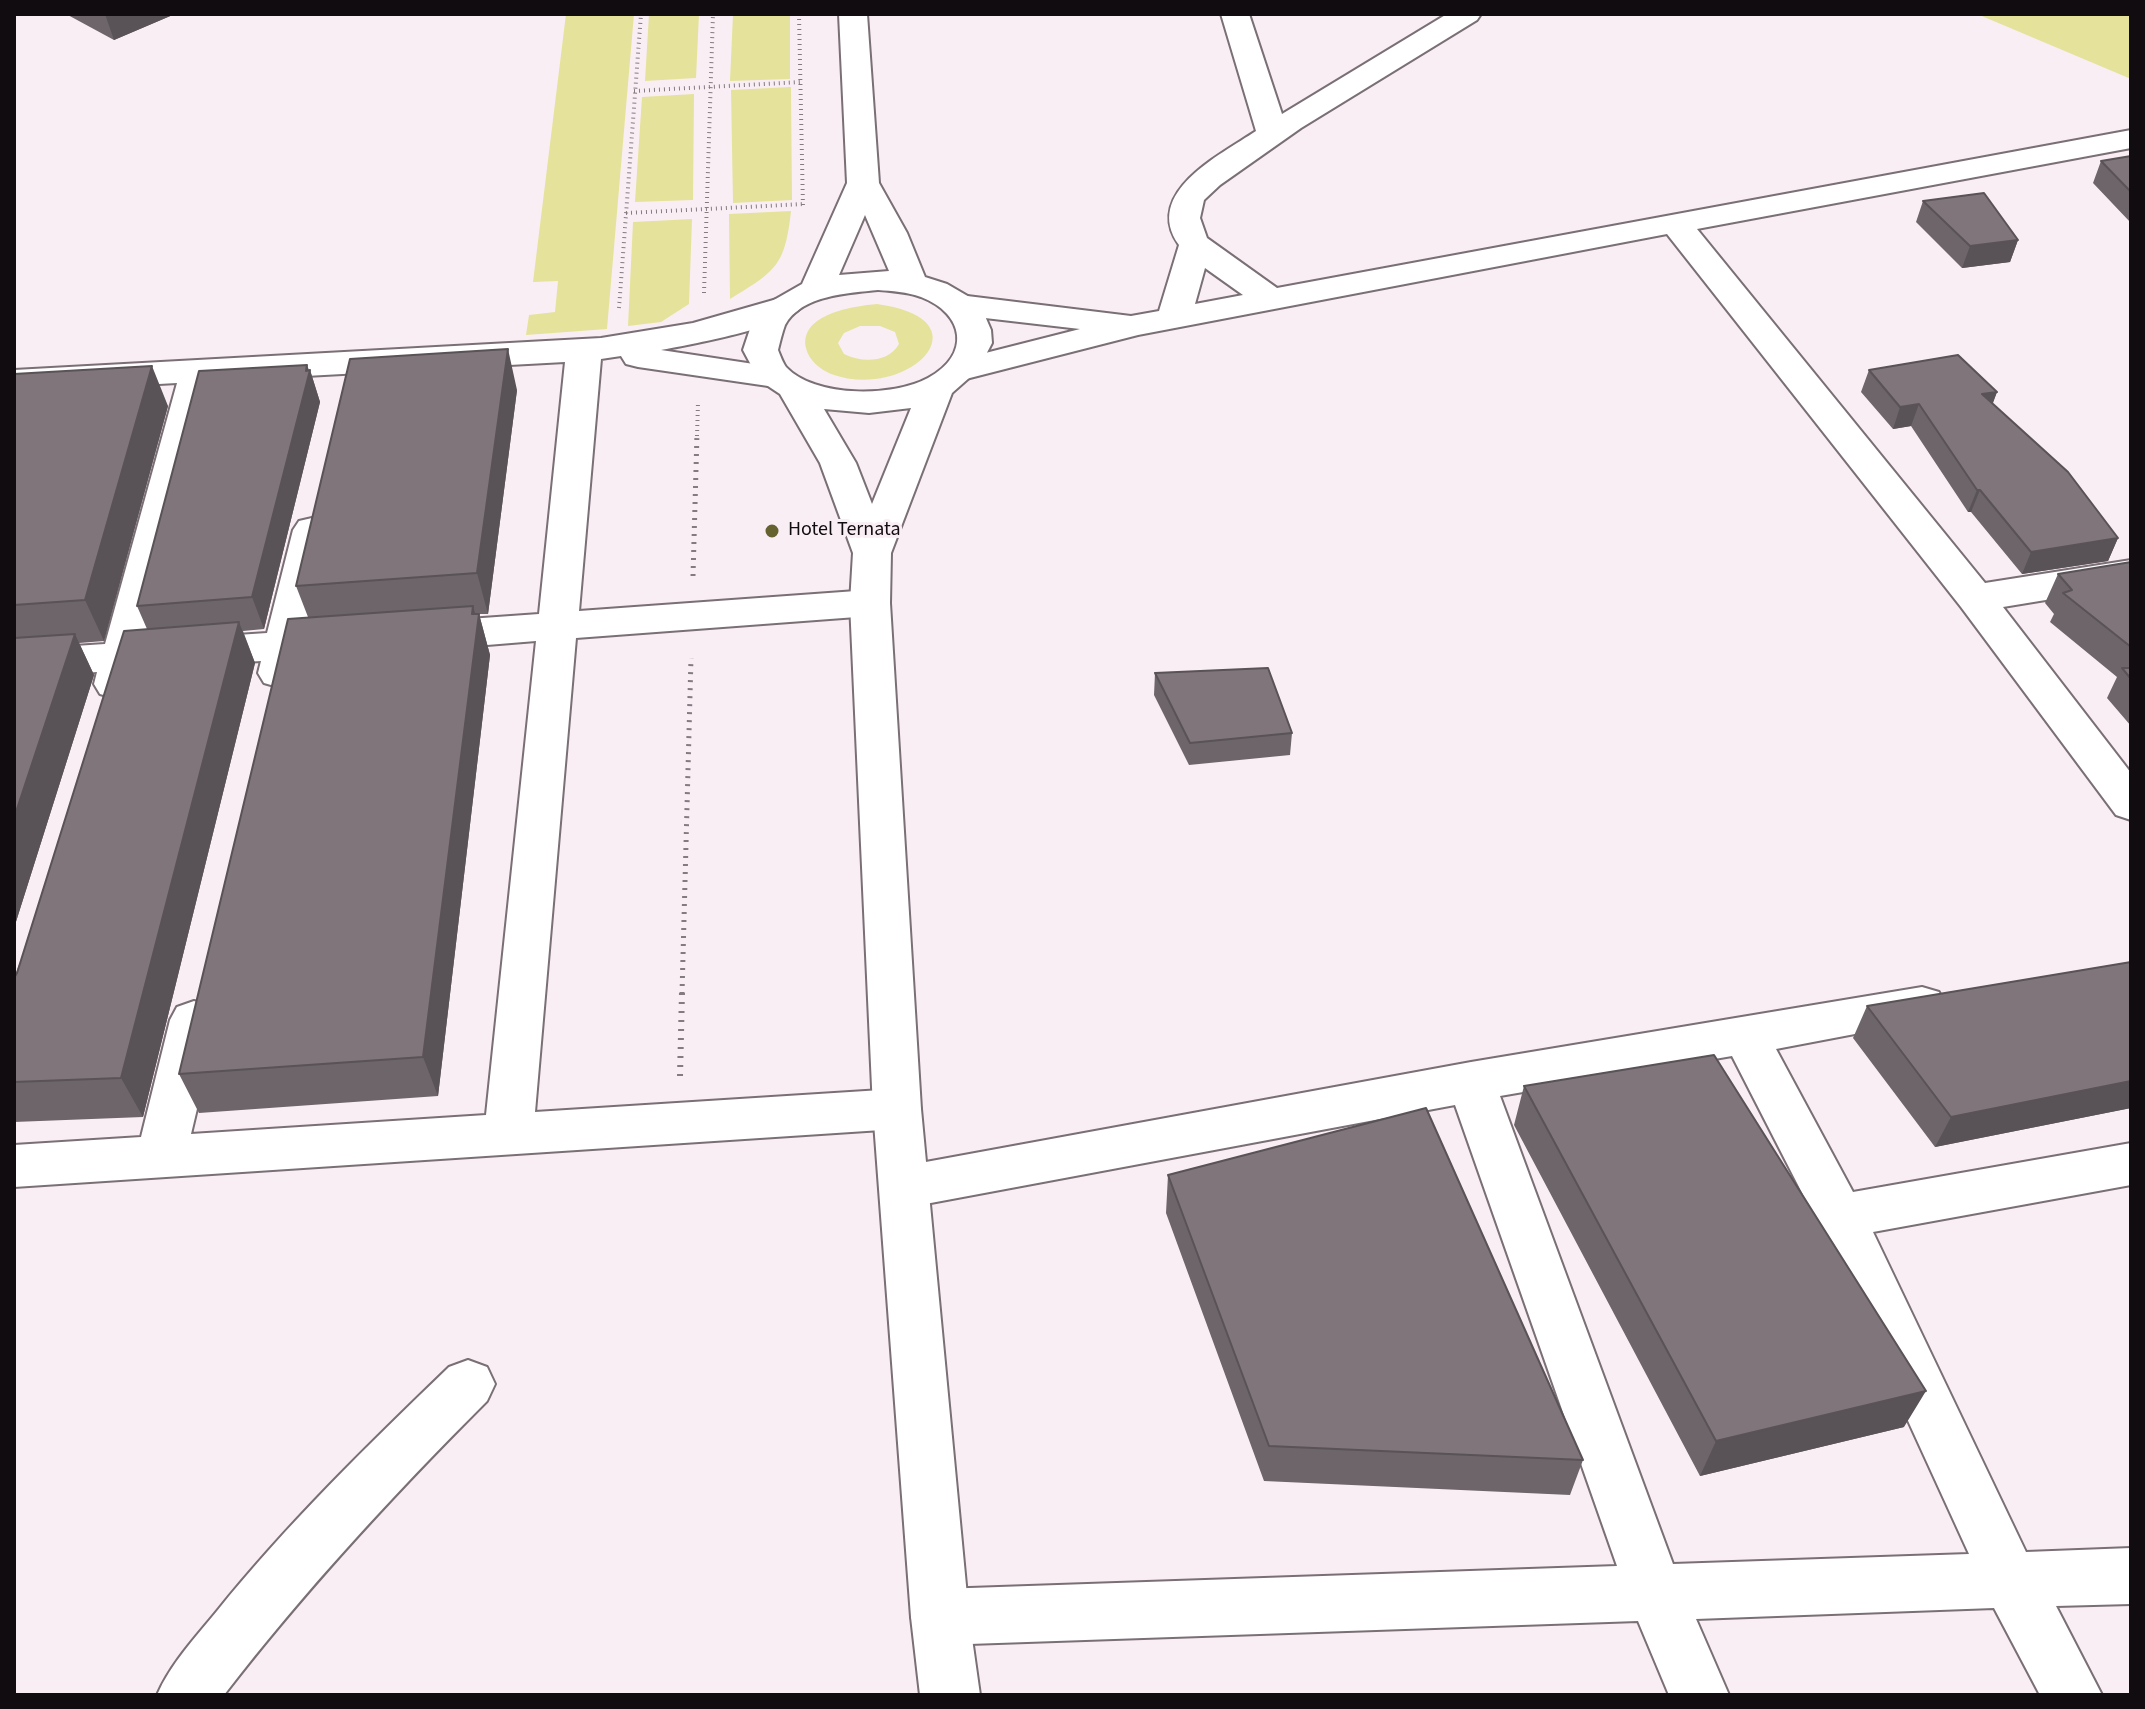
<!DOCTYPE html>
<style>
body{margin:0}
#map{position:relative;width:2145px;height:1709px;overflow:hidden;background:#faeef5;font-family:"Source Sans 3",sans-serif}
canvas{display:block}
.frame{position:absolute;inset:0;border:16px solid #100c0f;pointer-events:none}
</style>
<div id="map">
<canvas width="2145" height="1709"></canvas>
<div class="frame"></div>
</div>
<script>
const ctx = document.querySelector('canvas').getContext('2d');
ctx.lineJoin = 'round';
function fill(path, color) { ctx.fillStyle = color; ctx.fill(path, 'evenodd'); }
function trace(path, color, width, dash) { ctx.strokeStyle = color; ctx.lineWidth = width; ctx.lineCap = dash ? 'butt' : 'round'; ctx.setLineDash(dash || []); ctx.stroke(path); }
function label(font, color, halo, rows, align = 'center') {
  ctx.font = font + ' "Source Sans 3",sans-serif'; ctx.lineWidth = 6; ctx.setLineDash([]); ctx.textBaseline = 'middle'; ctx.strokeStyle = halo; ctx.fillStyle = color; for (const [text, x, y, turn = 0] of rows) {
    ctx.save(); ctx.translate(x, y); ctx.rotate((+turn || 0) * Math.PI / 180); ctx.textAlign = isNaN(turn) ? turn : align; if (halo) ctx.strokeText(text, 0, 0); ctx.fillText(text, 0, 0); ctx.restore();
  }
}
const green = new Path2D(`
 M566 14H634L607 329 526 335 529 315 555 312 558 281 533 282Z
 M649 14H699L696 78 645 81Z
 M733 14H790V79L730 81Z
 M1977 14H2131V79Z
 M791 87 792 200 733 203 731 90Z
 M694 94 693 200 635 202 642 97Z
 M791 211C785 266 776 271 730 299L729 214Z
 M692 219 689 304 661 322 628 326 633 222Z
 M877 304C991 320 907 402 831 374 820 369 809 361 806 348 799 314 854 306 877 304ZM860 326H880L895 332 899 344C888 363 862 363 844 354L838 343 844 333Z`);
const pathFar2 = new Path2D(`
 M799 14 803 208
 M634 91 801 82
 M626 213 804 204
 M704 293 713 14
 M619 308 641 14
 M697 436 698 402`);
const pathFar1 = new Path2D(`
 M693 576 697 434
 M682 994 691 658`);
const path = new Path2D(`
 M680 1076 682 992`);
const minor = new Path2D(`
 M1221 14H1249L1282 114 1447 14H1481L1477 20 1301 128 1220 185 1204 200 1200 218 1207 238 1277 288 2131 130V148L1697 229 1985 583 2131 560V586L2003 607 2131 773V820L2116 815 1961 607 1667 234 1138 335 962 380 950 376 944 369 950 362 1080 329 959 315 947 312 942 305 947 298 959 295 1131 316 1159 311 1179 245C1142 193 1220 155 1256 131ZM1205 268 1243 295 1195 304Z
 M784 297 796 300 801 307C787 327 688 345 661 350L787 369 793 376 787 383 775 387 638 367 626 364 621 356 601 359 579 611 870 590 884 594 890 603 884 612 870 616 576 638 535 1112 897 1089 914 1095 921 1109 914 1123 897 1129 14 1187V1145L141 1137 170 1020 177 1007 194 1001 211 1007 218 1020 191 1134 486 1115 536 641 426 650 412 646 406 636 412 626 426 622 539 614 565 362 213 381 146 641 267 633 293 530 299 521 312 518 325 521 331 530 308 631 341 628 355 632 361 642 355 652 302 658 292 683 278 687 264 683 258 673 261 661 138 669 128 694 114 698 100 694 94 684 97 672 14 678V650L105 644 177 383 14 392V370L601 338 693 323Z
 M1922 987 1939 992 1945 1005 1939 1018 1776 1049 1853 1192 2131 1143V1185L1873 1232 2026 1552 2131 1548V1604L2056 1606 2102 1695H2040L1994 1608 1696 1619 1729 1695H1669L1638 1621 940 1645 919 1637 911 1617 919 1597 940 1589 1617 1566 1455 1105 904 1208 886 1202 879 1187 886 1172 904 1166 1471 1062ZM1732 1056 1818 1224 1969 1554 1673 1564 1500 1096Z
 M468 1360 487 1367 495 1384 487 1401C393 1495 305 1590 224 1695H157C171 1663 195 1638 217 1611 288 1523 368 1445 449 1367Z`);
const major = new Path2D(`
 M839 14H867L879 183 907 233 925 277 947 284 971 298 985 316 991 330 992 343 978 370 952 393 891 553 890 603 921 1109 969 1617 980 1695H920L911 1617 873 1109 850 603 853 553 820 463 780 394 759 380 743 350 752 323 767 304 802 284 847 183ZM865 215 889 271 839 275ZM878 290C892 291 907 292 921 297 965 314 971 355 928 378 893 397 815 398 786 367 783 363 780 355 778 350 780 342 782 333 785 325 801 295 849 293 878 290ZM911 408 872 504 856 463 824 409 869 413Z`);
const wall = new Path2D(`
 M66 14H175L114 40Z
 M2131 156V223L2093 183 2101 161Z
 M1923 201 2018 240 2010 262 1962 268 1916 222Z
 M309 370H310L320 402 264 629 243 631 255 663 143 1117 14 1122V978L147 629 137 606Z
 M1869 370 1997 392 1992 404 2118 538 2108 561 2022 574 1971 512H1968L1911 426 1893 429 1861 392Z
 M14 374 168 406 104 641 79 643 94 675 14 928Z
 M517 390 488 614H479L490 655 438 1096 199 1113 179 1074 308 617 296 586Z
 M2131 562V726L2107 698 2117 677 2050 622 2054 614 2045 603 2058 574Z
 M1155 673 1292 733 1290 755 1189 765 1154 695Z
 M2131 962V1108L1935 1147 1853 1038 1867 1006Z
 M1524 1086 1904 1427 1700 1476 1514 1125Z
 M1168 1175 1583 1460 1570 1495 1264 1481 1166 1213Z`);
const shadedWall = new Path2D(`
 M105 14H175L114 40Z
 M2018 240 2010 262 1962 268 1970 246Z
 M508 349 517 390 488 614 477 573Z
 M307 365 310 373V370L320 402 264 629 252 597Z
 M152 366 168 406 104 641 85 600Z
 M1997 392 1989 414 1982 394Z
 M1919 404 1911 426 1893 429 1900 407Z
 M1977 490H1980L1971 512H1968Z
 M2118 538 2108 561 2022 574 2031 552Z
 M473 606 478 624 479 614 490 655 438 1096 423 1057Z
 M239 622 255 663 143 1117 121 1078Z
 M75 634 94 675 14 928V818Z
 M2131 1081V1108L1935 1147 1951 1117Z
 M1926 1391 1904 1427 1700 1476 1716 1441Z`);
const building = new Path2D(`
 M2131 156V192L2101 161Z
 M1984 193 2018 240 1970 246 1923 201Z
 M508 349 477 573 296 586 350 359Z
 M1958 355 1997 392 1982 394 2068 472 2118 538 2031 552 1980 490H1977L1919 404 1900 407 1869 370Z
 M307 365 306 371 310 370 252 597 137 606 199 371Z
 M152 366 85 600 14 605V374Z
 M2131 562V647L2063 593 2072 590 2058 574Z
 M473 606 472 614H479L423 1057 179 1074 288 619Z
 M239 622 121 1078 14 1082V978L17 973 124 631Z
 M75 634 14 818V638Z
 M1268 668 1292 733 1190 743 1155 673Z
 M2122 668H2131V679Z
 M2131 962V1081L1951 1117 1867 1006Z
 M1714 1055 1926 1391 1716 1441 1524 1086Z
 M1426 1108 1583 1460 1269 1446 1168 1175Z`);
const markers = [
 [772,531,8,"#65622f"]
];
const poiNames = [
 ["Hotel Ternata",788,531]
];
fill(green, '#e5e29b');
trace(minor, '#796f75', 4);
trace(major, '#796f75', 4);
trace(pathFar2, '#837b80', 4, [1, 4]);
trace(pathFar1, '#837b80', 5, [2, 6]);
trace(path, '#837b80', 6, [2, 7]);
fill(minor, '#fff');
fill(major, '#fff');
fill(wall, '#6d656a');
fill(shadedWall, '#595256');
fill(building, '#7f757b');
trace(building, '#595256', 2);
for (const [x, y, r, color] of markers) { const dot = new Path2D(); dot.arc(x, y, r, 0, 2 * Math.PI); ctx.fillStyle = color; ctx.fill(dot); trace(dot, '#faeef5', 3); }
label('20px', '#100c0f', '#faeef5', poiNames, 'left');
</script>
